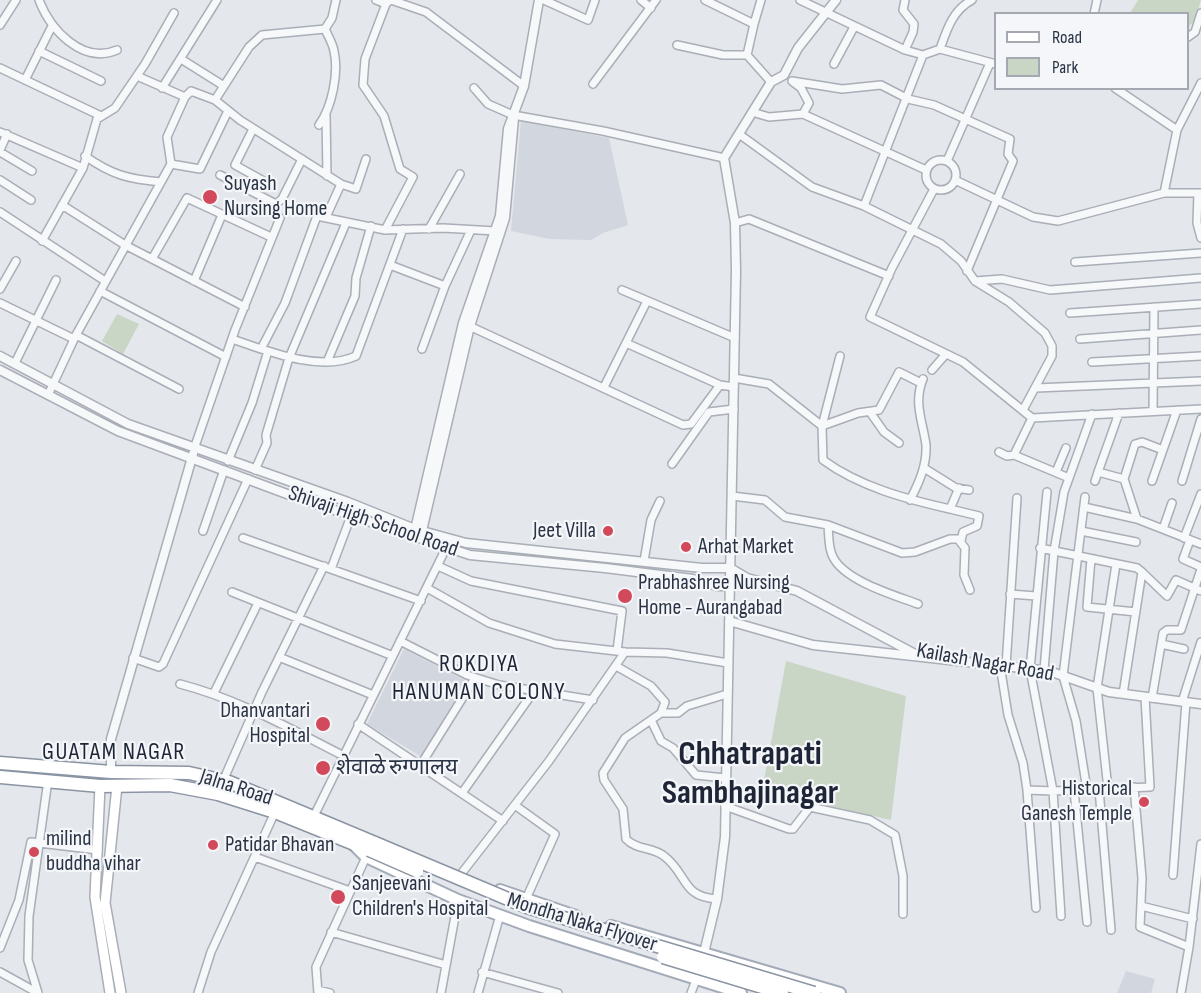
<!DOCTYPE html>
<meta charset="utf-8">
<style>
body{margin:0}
#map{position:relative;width:1201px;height:993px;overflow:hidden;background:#e4e7ec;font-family:"Sofia Sans Condensed",sans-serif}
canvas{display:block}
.legend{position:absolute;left:994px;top:12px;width:195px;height:78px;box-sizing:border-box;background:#f4f6f9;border:2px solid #a4a8b1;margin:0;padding:8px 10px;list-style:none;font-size:18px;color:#2b3445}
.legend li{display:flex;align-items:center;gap:12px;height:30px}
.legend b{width:30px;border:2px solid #a4a8b1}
</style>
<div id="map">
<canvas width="1201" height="993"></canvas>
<ul class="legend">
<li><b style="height:8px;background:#fff"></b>Road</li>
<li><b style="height:16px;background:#c9d6c5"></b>Park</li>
</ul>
</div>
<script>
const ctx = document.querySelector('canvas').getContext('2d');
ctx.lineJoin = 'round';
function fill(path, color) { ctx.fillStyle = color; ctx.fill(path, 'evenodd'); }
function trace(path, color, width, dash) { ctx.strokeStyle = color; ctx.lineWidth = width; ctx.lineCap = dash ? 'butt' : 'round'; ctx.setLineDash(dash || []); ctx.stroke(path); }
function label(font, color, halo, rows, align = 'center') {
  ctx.font = font + ' "Sofia Sans Condensed","Noto Sans Devanagari",sans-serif'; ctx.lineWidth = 4.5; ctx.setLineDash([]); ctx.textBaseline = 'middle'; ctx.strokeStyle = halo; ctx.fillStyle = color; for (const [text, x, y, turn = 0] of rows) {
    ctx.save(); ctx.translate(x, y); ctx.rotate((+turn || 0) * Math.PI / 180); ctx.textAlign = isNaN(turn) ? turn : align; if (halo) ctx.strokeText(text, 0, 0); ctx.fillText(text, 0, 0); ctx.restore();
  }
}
const built = new Path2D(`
 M521 121 609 138 628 225 603 233 591 240 550 239 511 231Z
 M404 649 466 681 422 757 367 724Z
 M1126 971 1155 979 1151 993H1117Z`);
const green = new Path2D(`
 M1138 0H1201L1195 20 1188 27V14L1130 13Z
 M117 314 139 324 123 354 102 341Z
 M786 661 906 696 891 820 762 791Z`);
const minor = new Path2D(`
 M39 0C50 29 82 65 117 50
 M376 0 386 4
 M391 0 426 12 524 86
 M544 0 588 20 595 0
 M641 0 651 8
 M705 0 754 24 747 55 771 82
 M800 0 905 50 923 55 940 49 996 64
 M905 0 903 10 914 24 913 32 905 50
 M1094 14 1097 0
 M754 24 761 0
 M0 25 16 0
 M1188 37 1195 32 1201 13
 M677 45 723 55H747
 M940 49C947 29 953 10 972 0
 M39 51 101 81
 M181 59 224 86
 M834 64 854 27
 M0 68 101 116
 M137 76 185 97
 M25 80 52 26
 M792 81 842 89 881 85 908 99 934 105 1010 139 1008 154 1013 161 967 271
 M593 84 656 0
 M162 88 217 0
 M474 88 488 104 513 115 603 131 724 158
 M1115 88 1177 130
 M215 100 240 120 341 184 326 217
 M752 112 769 117 803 114 809 103 801 88 793 82
 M803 114 926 170
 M326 115 327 176
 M319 125C332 107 339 73 334 51 333 44 328 36 325 29
 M253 129 235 165 271 185
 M0 132 83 168
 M739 134 812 187 864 206 941 244 961 261 975 281 1009 302 1045 333 1052 346V356L1023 410
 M0 150 7 134
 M0 152 32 171
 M85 156C112 175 128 179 161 182
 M926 175a15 15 0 1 1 30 0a15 15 0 1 1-30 0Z
 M947 161 990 63
 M171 164 200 169 228 111
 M220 175 276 204 282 199 302 159
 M0 180 31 200
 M955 180 1033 217 1058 221 1164 193H1201
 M341 184 356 189 366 159
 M934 189 892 268 870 317 963 362 1032 418 1201 409
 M1164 193 1177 130 1201 83
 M1198 193 1197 223 1201 238
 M62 205 125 245 245 307
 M864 206 923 55
 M0 212 105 281
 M735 223 749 219 889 276
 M429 229 460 174
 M385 230 413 177 400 169 384 116 363 85 365 59 386 4 390 0
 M42 241 83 168 97 119 115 108 145 64 174 13
 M152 259 187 198 271 237
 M1075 262 1201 253
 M390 265 445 286
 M194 281 222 215
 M975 281 1002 279 1050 290 1201 278
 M0 289 16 261
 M622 290 735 338
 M100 291 226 357
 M0 303 74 339
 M1070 313 1201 304
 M465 324 683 425 691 424 720 385 734 387
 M76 335 179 389
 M232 339 261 349
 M1080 339 1201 330
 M626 343 720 385
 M422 349 445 286 471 230
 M268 351C295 360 330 368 356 356L403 229
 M840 356 822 426 823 460C860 487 906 499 950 509L959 488
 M327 362 355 296 356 278 371 226
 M1092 362 1201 356
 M15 363 56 280
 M932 370 946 354
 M734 378 769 384 822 426 858 413 879 410 899 372 921 383
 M604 387 647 301
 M1036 388 1201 381
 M48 395 76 335 171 164 167 137 185 97 191 91 215 100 249 47 262 35 325 29 332 18 336 0
 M1153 411 1154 307
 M870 412 884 432 899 443
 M1119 413 1098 472 1124 479
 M1032 418 1014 455 1069 478
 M194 449 235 330 280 218
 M999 452 1007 456 1014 455
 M228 461 252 403 268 351 261 349 285 303 317 216 385 230 443 228 496 231
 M672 464 709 412 734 409
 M924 468 956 488 969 490
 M255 470 267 443 266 435 289 358 346 223
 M1056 472 1066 448
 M1095 481 1098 472
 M1152 481 1177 410
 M1182 481 1201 419
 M1047 492 1030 669 1053 791 1061 916
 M732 496 765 500 785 517 828 525 902 553 915 552 950 539H958L965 548 964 575 970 590
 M1085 497 1063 676 1076 721 1087 790
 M910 500C919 483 927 465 926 445 923 422 913 403 923 379
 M1084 507 1137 519 1201 544
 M950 509 979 516 977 526 963 532 961 541
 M1137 519 1124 479 1135 444 1142 442 1163 450
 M828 525C829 535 828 548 833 557 845 581 894 595 918 604
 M1163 529 1172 503
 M203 531 224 470
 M1081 531 1136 542
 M243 538 421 601
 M1184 538 1201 494
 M1190 540 1183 559 1201 567
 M1040 548 1137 568 1142 572 1123 694
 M1091 559 1087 607 1136 612
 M644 561 651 520 660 501
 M438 566 471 581 622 611 617 651
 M331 569 351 516
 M1142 572 1167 596 1176 580 1201 591
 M427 588 489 623 555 644 625 652 667 653 728 663
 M232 592 393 656
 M1010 594 1036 596
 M400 641 467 675 499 685 593 700
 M1161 644 1184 649
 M279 657 373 695
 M133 658 159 667 163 664 248 479
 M1000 665 1008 715 1023 763 1027 790
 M616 666 651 686 665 702 661 713 625 738 603 773 604 780 623 809 626 839C636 850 653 847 664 856 688 874 681 897 717 899
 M1006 666 1017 498
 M1044 670 1054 551 1064 492 1092 414
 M180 684C238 699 289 728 342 755
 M214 693 258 603
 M1152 698 1163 633 1167 630H1181L1201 569
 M1182 702 1201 642
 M661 713H678L687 706 727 694
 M651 720 661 741 673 748 696 775 725 778
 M358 724 503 821
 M420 766 475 678
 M223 781 262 692 324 566
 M1134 787 1142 878 1140 927 1189 947
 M1099 789 1111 930
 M1108 789 1097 688 1116 564
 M1074 790 1087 922
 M462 793 534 691
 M516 806 555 834 526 899
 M725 806 789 829H793L810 807 870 820 895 835 903 876V914
 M314 816 448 544
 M255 857 350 891
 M461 874 549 761 625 652
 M1173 875 1186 702
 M1141 906 1193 919
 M1036 908 1027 790 1053 791 1150 787 1145 697
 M331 932 446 965
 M0 948 19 900 31 842 98 850
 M0 972 38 993
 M482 972 558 993
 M318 990 330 993
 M38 993 28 960 29 916 48 780
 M198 993 211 952 275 812
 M318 993 316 967 366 857
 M441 993 458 900
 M478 993 500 915
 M691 993 696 980
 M1181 993 1189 947 1201 844`);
const tertiary = new Path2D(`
 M0 356 128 424 348 502 415 529 466 543 702 568H730L747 578 797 591 917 655
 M0 370 118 431 295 497 470 555 605 568 693 579 717 586H730L747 578
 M414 534 463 323 500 216 508 129 524 86 539 0
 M421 535 470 326 505 218 514 118
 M729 621 813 645 1049 671 1109 692 1201 704
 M111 772V739L193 454
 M703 957 717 899 725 837 736 271 735 223 724 158 771 82 784 75 798 48 836 0`);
const secondary = new Path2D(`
 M100 786 95 897 110 993
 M117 786 105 903 121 993`);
const primary = new Path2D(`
 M354 845 366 857 458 900 529 926 741 993
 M500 890 576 916
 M611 926 840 993`);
const trunk = new Path2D(`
 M0 763 111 772 189 773 229 782 375 843
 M0 777 100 786 170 785 218 794 275 812 369 850`);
const trunkBridge = new Path2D(`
 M375 843 527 907 814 993
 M369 850 417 871
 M663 957 782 993`);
const markers = [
 [210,197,8,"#d1495b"],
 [608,531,6,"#d1495b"],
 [686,547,6,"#d1495b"],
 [625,596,8,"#d1495b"],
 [323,724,8,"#d1495b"],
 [323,768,8,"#d1495b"],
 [1144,802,6,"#d1495b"],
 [213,845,6,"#d1495b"],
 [34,852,6,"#d1495b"],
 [338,897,8,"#d1495b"]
];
const poiNames = [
 ["Suyash",224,184],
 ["Nursing Home",224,209],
 ["Jeet Villa",596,531,"right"],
 ["Arhat Market",698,547],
 ["Prabhashree Nursing",638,583],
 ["Home - Aurangabad",638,608],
 ["Dhanvantari",310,711,"right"],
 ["Hospital",310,736,"right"],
 ["शेवाळे रुग्णालय",336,768],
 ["Historical",1132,789,"right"],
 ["Ganesh Temple",1132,814,"right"],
 ["milind",46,839],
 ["buddha vihar",46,864],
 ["Patidar Bhavan",225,845],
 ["Sanjeevani",352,884],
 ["Children's Hospital",352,909]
];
const streetNames = [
 ["Shivaji High School Road",373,522,19],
 ["Kailash Nagar Road",985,663,10],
 ["Jalna Road",236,788,18],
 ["Mondha Naka Flyover",582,923,17]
];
const neighbourhoodNames = [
 ["ROKDIYA",479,665],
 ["HANUMAN COLONY",479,693],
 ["GUATAM NAGAR",114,753]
];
const townNames = [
 ["Chhatrapati",750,755],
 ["Sambhajinagar",750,794]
];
fill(built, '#d2d6de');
fill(green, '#c9d6c5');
trace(minor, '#a9aeb7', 10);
trace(tertiary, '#a9aeb7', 11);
trace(secondary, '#a9aeb7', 12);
trace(primary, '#a3abb8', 14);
trace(trunk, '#8b94a3', 15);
trace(minor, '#f7f8fa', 7);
trace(tertiary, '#f7f8fa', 8);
trace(secondary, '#fff', 9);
trace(primary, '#fff', 10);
trace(trunk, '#fff', 12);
trace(trunkBridge, '#8b94a3', 15, []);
trace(trunkBridge, '#fff', 12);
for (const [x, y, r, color] of markers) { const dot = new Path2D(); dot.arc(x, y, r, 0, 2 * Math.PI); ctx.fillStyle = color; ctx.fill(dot); trace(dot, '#f4f6f9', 2); }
label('22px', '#2b3445', '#f4f6f9', poiNames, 'left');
label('22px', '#2b3445', '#f4f6f9', streetNames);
ctx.letterSpacing = '1.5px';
label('24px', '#1d2536', '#f4f6f9', neighbourhoodNames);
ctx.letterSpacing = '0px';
label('bold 34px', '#1d2536', '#f4f6f9', townNames);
</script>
